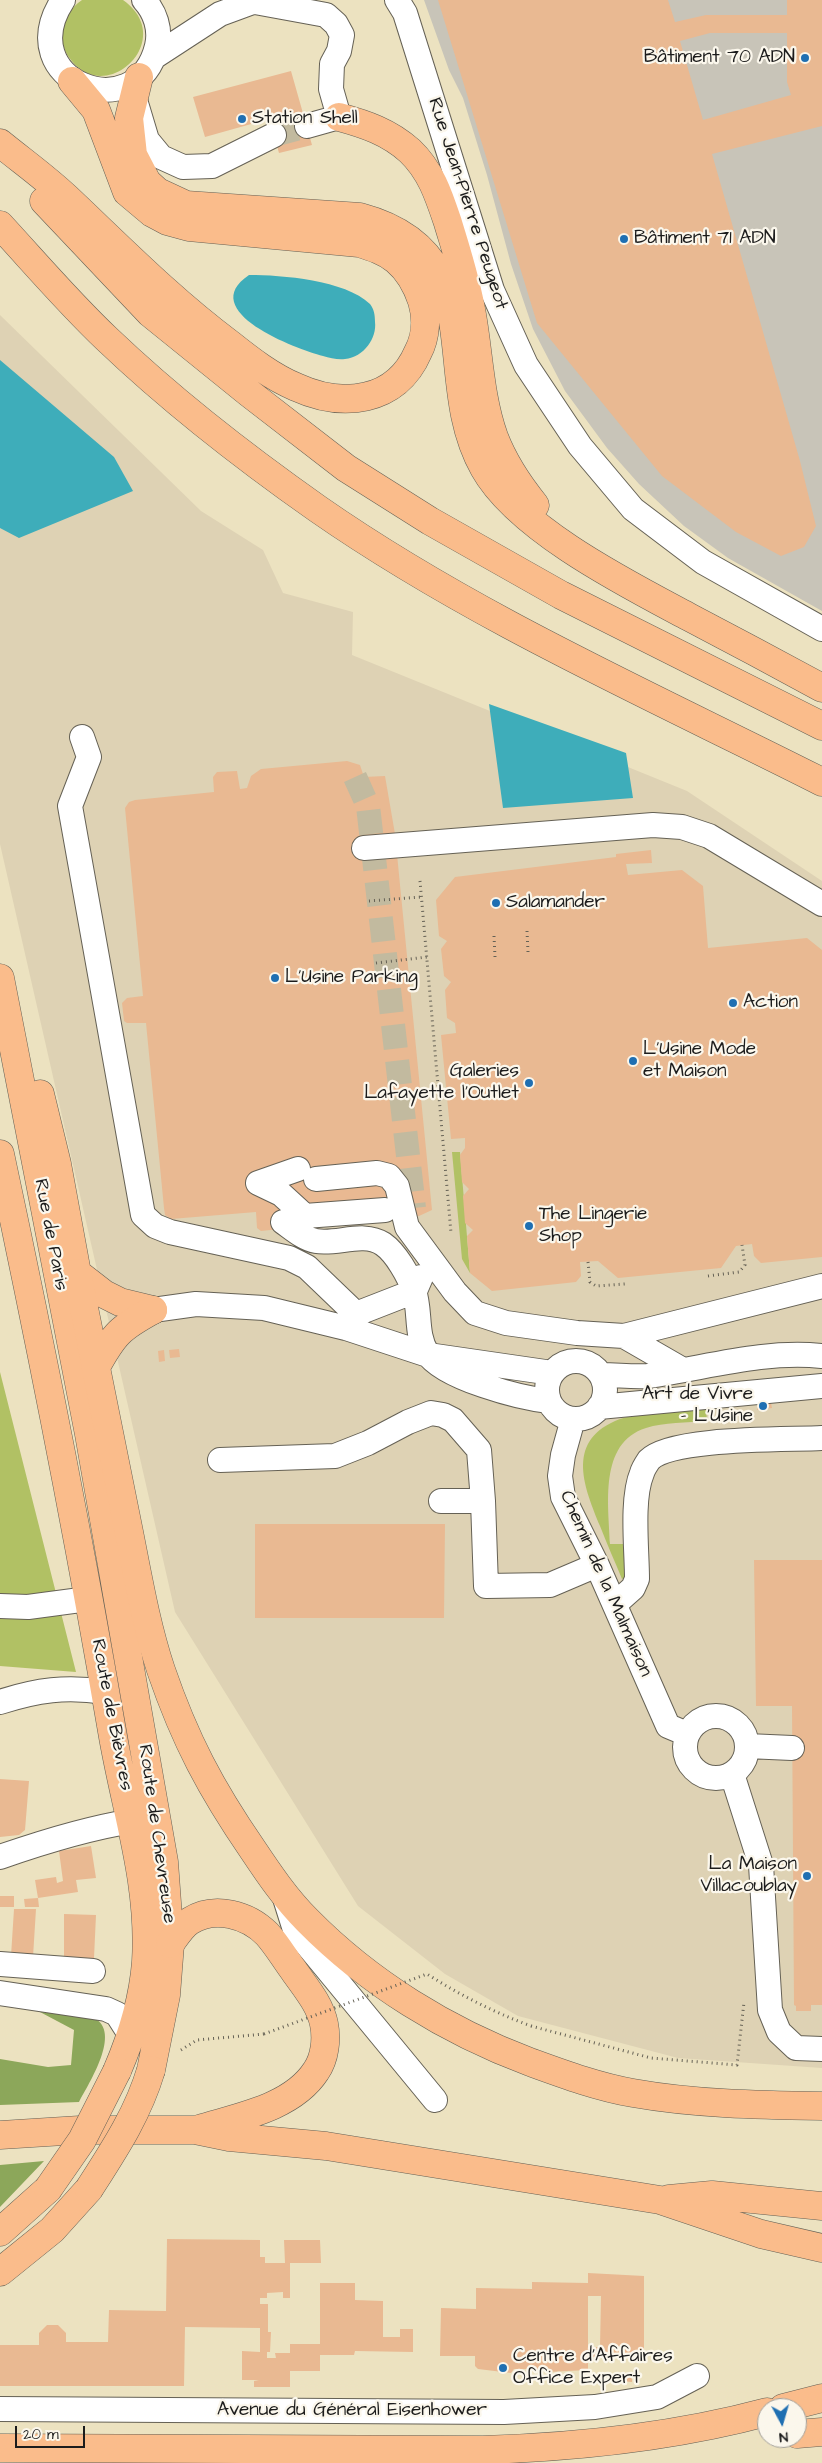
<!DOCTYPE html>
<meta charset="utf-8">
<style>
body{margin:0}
#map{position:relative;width:822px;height:2463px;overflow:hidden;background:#ece2c0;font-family:"Architects Daughter",sans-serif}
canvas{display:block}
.north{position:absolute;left:757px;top:2398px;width:50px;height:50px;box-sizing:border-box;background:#fbf7ec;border:1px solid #a29f99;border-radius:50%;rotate:174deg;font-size:14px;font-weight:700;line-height:20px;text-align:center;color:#1c1c1c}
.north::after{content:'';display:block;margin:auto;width:18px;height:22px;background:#1f6fb2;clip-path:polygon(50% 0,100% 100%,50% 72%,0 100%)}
.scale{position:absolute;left:15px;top:2426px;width:70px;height:22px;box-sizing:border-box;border:2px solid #1c1c1c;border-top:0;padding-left:6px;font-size:15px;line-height:18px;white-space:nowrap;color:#1c1c1c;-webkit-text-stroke:4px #fbf7ec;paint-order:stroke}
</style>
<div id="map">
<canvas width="822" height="2463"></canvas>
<div class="north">N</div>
<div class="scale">20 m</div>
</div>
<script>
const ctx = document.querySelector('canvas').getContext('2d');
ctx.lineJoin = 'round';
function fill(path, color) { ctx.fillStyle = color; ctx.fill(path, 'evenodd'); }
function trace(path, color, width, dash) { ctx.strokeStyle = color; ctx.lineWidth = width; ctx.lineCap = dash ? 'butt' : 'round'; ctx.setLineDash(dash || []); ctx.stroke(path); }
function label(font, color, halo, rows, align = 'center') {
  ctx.font = font + ' "Architects Daughter",sans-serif'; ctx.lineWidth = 4.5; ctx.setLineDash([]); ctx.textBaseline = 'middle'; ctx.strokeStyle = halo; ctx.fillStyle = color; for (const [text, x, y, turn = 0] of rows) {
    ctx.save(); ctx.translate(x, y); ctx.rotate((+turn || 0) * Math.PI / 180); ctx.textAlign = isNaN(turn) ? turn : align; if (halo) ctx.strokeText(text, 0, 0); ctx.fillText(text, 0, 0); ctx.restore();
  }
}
const built = new Path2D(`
 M0 315 201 511 263 550 283 593 353 612 352 655 687 791 822 881V2068L678 2058 518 2016 445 1974 358 1906 175 1612 0 844Z`);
const industrial = new Path2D(`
 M424 0H822V611L728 558 684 526 639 484 607 448 565 391 533 329 511 264 487 175 463 98 449 70Z`);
const green = new Path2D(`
 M82 0H123C178 39 107 107 71 60 65 53 62 44 62 35 62 22 71 7 82 0Z
 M452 1152H460L470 1273 462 1259Z
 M0 1372 76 1672 0 1666Z
 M706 1409 707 1421C687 1423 664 1422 646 1428 598 1443 609 1506 610 1544H628V1576L622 1579C615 1562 607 1544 600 1526 585 1489 565 1443 615 1421 637 1411 681 1412 706 1409Z`);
const forest = new Path2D(`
 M40 2012C57 2013 79 2010 94 2018 122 2032 89 2083 79 2102L0 2105V2059L48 2067 71 2065 74 2030Z
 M44 2161 0 2207V2165Z`);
const water = new Path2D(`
 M249 275C282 275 345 280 370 304 374 309 375 315 375 322 377 338 364 357 345 359 338 360 330 358 323 356 296 349 195 311 249 275Z
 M0 360 114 457 133 491 19 538 0 528Z
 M489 704 626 753 633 798 503 808Z`);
const building = new Path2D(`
 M438 0H668L675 22 706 15H787V0H822V126L712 154 800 461 816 526 804 547 781 556 736 532 662 476 537 323ZM710 33H787V82L791 95 703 120 680 41Z
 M291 71 312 145 279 153 269 119 205 137 193 97Z
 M347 761 360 765 364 777 385 776 395 834 432 1210 419 1216 306 1226 283 1222 280 1229 261 1231 257 1228 256 1212 171 1219 165 1215 164 1208 146 1023H127L124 1021 122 1003 127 998 143 996 125 808 129 802 135 800 214 792 213 777 217 772 237 771 240 789 247 788 251 776 261 769Z
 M651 850 652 863 626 864 628 875 682 870 703 886 708 948 807 938 822 950V1257L761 1263 754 1256 752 1244 736 1246 721 1268 618 1278 598 1261 580 1262 581 1276 576 1282 492 1291 470 1273 467 1236 473 1230 465 1223 463 1196 469 1189 462 1182 460 1155 465 1148V1138L451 1139 441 1035 456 1033 455 1023 447 1018 445 990 451 982 444 976 441 949 447 941 439 936 436 900 455 877 616 857V854Z
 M179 1349 180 1357 170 1358 169 1350Z
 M164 1350 165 1361 159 1362 158 1351Z
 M771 1403 772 1408 757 1410V1405Z
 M255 1524H445L444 1618H255Z
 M754 1560H822V2005H811V2011H796V2006L794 2005 792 1706H756Z
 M0 1779 29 1781 25 1830 19 1835 0 1837Z
 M91 1846 96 1878 76 1880 78 1892 38 1898 35 1880 56 1877 57 1883 63 1881 59 1851Z
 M0 1896H14V1907H0Z
 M38 1898 39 1907H25L24 1899Z
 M14 1909H36L33 1957 11 1956Z
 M64 1914 96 1915 94 1958H64Z
 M167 2239 260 2240V2257H265V2263H285L284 2240H320L321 2263H290V2298H283V2292L267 2293V2298H260V2304H268V2332H271L270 2352H267V2358H276L275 2353H290V2344H320V2283H355V2300L383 2301V2337H400V2329H413V2352L355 2351 354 2355H320V2371H290V2387H254V2381L259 2380H242V2351L260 2352V2328L185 2327 184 2386H0V2345H39V2333L47 2325H58L66 2333V2342H108L109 2310 166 2311Z
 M588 2273 644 2276V2357H588V2370L548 2372 549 2370H531V2366L527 2369H514L511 2373 478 2369 475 2366V2356H440L441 2308 476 2309V2288L532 2289V2282L588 2283ZM588 2296H601L600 2347H588Z
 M620 2375H632V2382L620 2381Z`);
const minorTunnel = new Path2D(`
 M274 135 307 126
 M355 777 368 806 414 1208`);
const path = new Path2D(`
 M420 881 451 1233
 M369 901 421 897
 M527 931 528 952
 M494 936 495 957
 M376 963 427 957
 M389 1094 438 1089
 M588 1262 590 1282 596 1286 625 1284
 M708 1276 739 1272 745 1265 742 1245
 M531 2026 651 2058 737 2065 744 2002
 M181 2050 197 2040 264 2034`);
const minor = new Path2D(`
 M63 0C10 81 137 130 157 46 161 29 155 12 144 0
 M397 0 405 13 492 290 526 365 580 446 633 509 703 562 822 629
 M255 2 326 15 336 24 342 35 339 51 332 64 331 89 339 117 307 126
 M154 57 220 14 258 0
 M135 100 147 140 161 157 183 167 212 166 274 135
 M82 737 89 757 70 806 143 1215 155 1226 170 1232 289 1258 307 1267 356 1314
 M364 848 653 825 682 827 709 836 822 904
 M316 1179 377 1173 389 1176 397 1186 407 1227 455 1292 475 1313 506 1323 577 1333 624 1336 683 1370
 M258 1183 281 1194 305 1216 385 1210
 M258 1183 298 1169
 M283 1222C293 1229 304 1239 316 1241 337 1245 363 1231 383 1244 396 1253 409 1276 414 1291 421 1311 415 1334 427 1353 443 1378 520 1398 549 1401
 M153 1310 196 1304 264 1308 346 1328 428 1355 552 1373
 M347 1327 356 1314 415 1291 421 1277
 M624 1336 822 1286
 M547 1390a29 29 0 1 1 58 0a29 29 0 1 1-58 0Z
 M602 1375C617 1375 633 1377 648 1376 706 1368 762 1350 822 1356
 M599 1407 822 1386
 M573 1419 563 1455 560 1476 563 1497 597 1565 668 1726 687 1734
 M220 1460 335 1456 368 1443 408 1422 431 1413 443 1415 453 1420 479 1450 483 1501
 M441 1501H483L486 1586 550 1585 597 1565
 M615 1604 633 1588 637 1579C637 1550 631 1499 642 1473 643 1469 647 1463 649 1460 671 1437 788 1440 822 1438
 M0 1606 28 1607 88 1599
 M0 1702C37 1690 66 1686 105 1692
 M685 1747a31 31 0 1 1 62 0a31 31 0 1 1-62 0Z
 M747 1746 792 1748
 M732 1774 761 1865 770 2010 779 2032 796 2048 822 2049
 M0 1857C43 1842 88 1828 133 1821
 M284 1895 295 1930 435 2100
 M0 1964 93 1971
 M0 1993 106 2009 117 2014 131 2036
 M0 2409 504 2412 595 2407 657 2397 697 2376`);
const major = new Path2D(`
 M0 978 89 1434 164 1862 170 1944 166 1995 151 2070
 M40 1094 57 1164 77 1273 104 1294 120 1302 153 1310
 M0 1154C41 1346 79 1538 112 1731 125 1809 151 1881 146 1962 143 2001 132 2036 117 2071
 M0 2232 48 2189
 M0 2272 52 2230 89 2189`);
const highway = new Path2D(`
 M139 77 129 118 133 155 147 182 158 192 186 205 360 217C495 253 432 377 484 468 518 529 627 584 689 617 733 640 778 664 822 688
 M339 117C365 124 389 132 410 151 431 171 439 196 448 223 457 253 467 283 472 315 479 355 480 398 494 437 504 463 518 484 535 505
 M0 143C22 161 46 178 67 198 120 248 171 300 230 344 250 360 272 377 296 387 342 408 396 403 418 352 426 337 427 318 422 301 417 286 408 270 396 260 385 251 372 247 359 243L189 227 167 221 152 213 127 192 96 110 72 81
 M44 201 150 313 249 393 346 468 430 521 561 595 822 726
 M0 225C35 263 69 303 107 339 172 401 244 457 318 509 473 617 654 697 822 782
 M77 1273C94 1356 110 1439 127 1522 137 1571 145 1622 161 1670 185 1740 211 1789 253 1850 269 1874 286 1899 307 1920 369 1983 447 2031 530 2062 563 2074 598 2087 633 2093 695 2104 758 2105 822 2106
 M96 1367C114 1334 120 1328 153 1310
 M170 1944C176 1936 182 1926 190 1921 215 1905 248 1915 267 1934 277 1945 285 1959 294 1971 305 1987 320 2004 324 2024 327 2039 325 2058 316 2071 292 2108 238 2117 199 2129
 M0 2135 80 2130H195L229 2137 326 2146 660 2200 761 2234 822 2248
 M669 2199 712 2195 822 2206
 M783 2408 822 2398
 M797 2434 822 2432
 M0 2448 483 2450C579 2447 674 2437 767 2412`);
const pathBridge = new Path2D(`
 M264 2034 427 1974C460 1995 493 2012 531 2026`);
const majorBridge = new Path2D(`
 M48 2189 82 2140 117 2071
 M89 2189C114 2150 138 2114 151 2070`);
const markers = [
 [805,58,5,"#1f6fb2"],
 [242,119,5,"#1f6fb2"],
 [624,239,5,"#1f6fb2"],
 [496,903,5,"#1f6fb2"],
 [275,978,5,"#1f6fb2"],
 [733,1003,5,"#1f6fb2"],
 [633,1061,5,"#1f6fb2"],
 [529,1083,5,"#1f6fb2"],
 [529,1226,5,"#1f6fb2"],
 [763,1406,5,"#1f6fb2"],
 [807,1876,5,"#1f6fb2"],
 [503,2368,5,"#1f6fb2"]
];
const poiNames = [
 ["Bâtiment 70 ADN",795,58,"right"],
 ["Station Shell",252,119],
 ["Bâtiment 71 ADN",634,239],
 ["Salamander",506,903],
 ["L'Usine Parking",285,978],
 ["Action",743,1003],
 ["L'Usine Mode",643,1050],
 ["et Maison",643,1072],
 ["Galeries",519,1072,"right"],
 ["Lafayette l'Outlet",519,1094,"right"],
 ["The Lingerie",539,1215],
 ["Shop",539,1237],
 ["Art de Vivre",753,1395,"right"],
 ["- L'Usine",753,1417,"right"],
 ["La Maison",797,1865,"right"],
 ["Villacoublay",797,1887,"right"],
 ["Centre d’Affaires",513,2357],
 ["Office Expert",513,2379]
];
const streetNames = [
 ["Rue Jean-Pierre Peugeot",467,204,72],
 ["Rue de Paris",50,1235,79],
 ["Chemin de la Malmaison",605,1584,66],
 ["Route de Bièvres",111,1715,79],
 ["Route de Chevreuse",156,1834,82],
 ["Avenue du Général Eisenhower",352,2411]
];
fill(built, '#ded2b4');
fill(industrial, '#c8c4b8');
fill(green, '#b1c164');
fill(forest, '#8ca75a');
fill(water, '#3eadba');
fill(building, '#e9b992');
trace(minorTunnel, '#c2ba9f', 24, [24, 12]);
trace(minor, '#656155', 26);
trace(major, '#656155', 29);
trace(highway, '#656155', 29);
trace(path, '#656155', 3, [1, 4]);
trace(minor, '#fff', 24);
trace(major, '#fabc8b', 28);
trace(highway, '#fabc8b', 28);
trace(majorBridge, '#656155', 29, []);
trace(pathBridge, '#656155', 3, [1, 4]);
trace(majorBridge, '#fabc8b', 28);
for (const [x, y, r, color] of markers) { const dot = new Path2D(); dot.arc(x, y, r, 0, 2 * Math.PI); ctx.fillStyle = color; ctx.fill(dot); trace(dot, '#fbf7ec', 2); }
label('19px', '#1c1c1c', '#fbf7ec', poiNames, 'left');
label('19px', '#1c1c1c', '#fbf7ec', streetNames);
</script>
